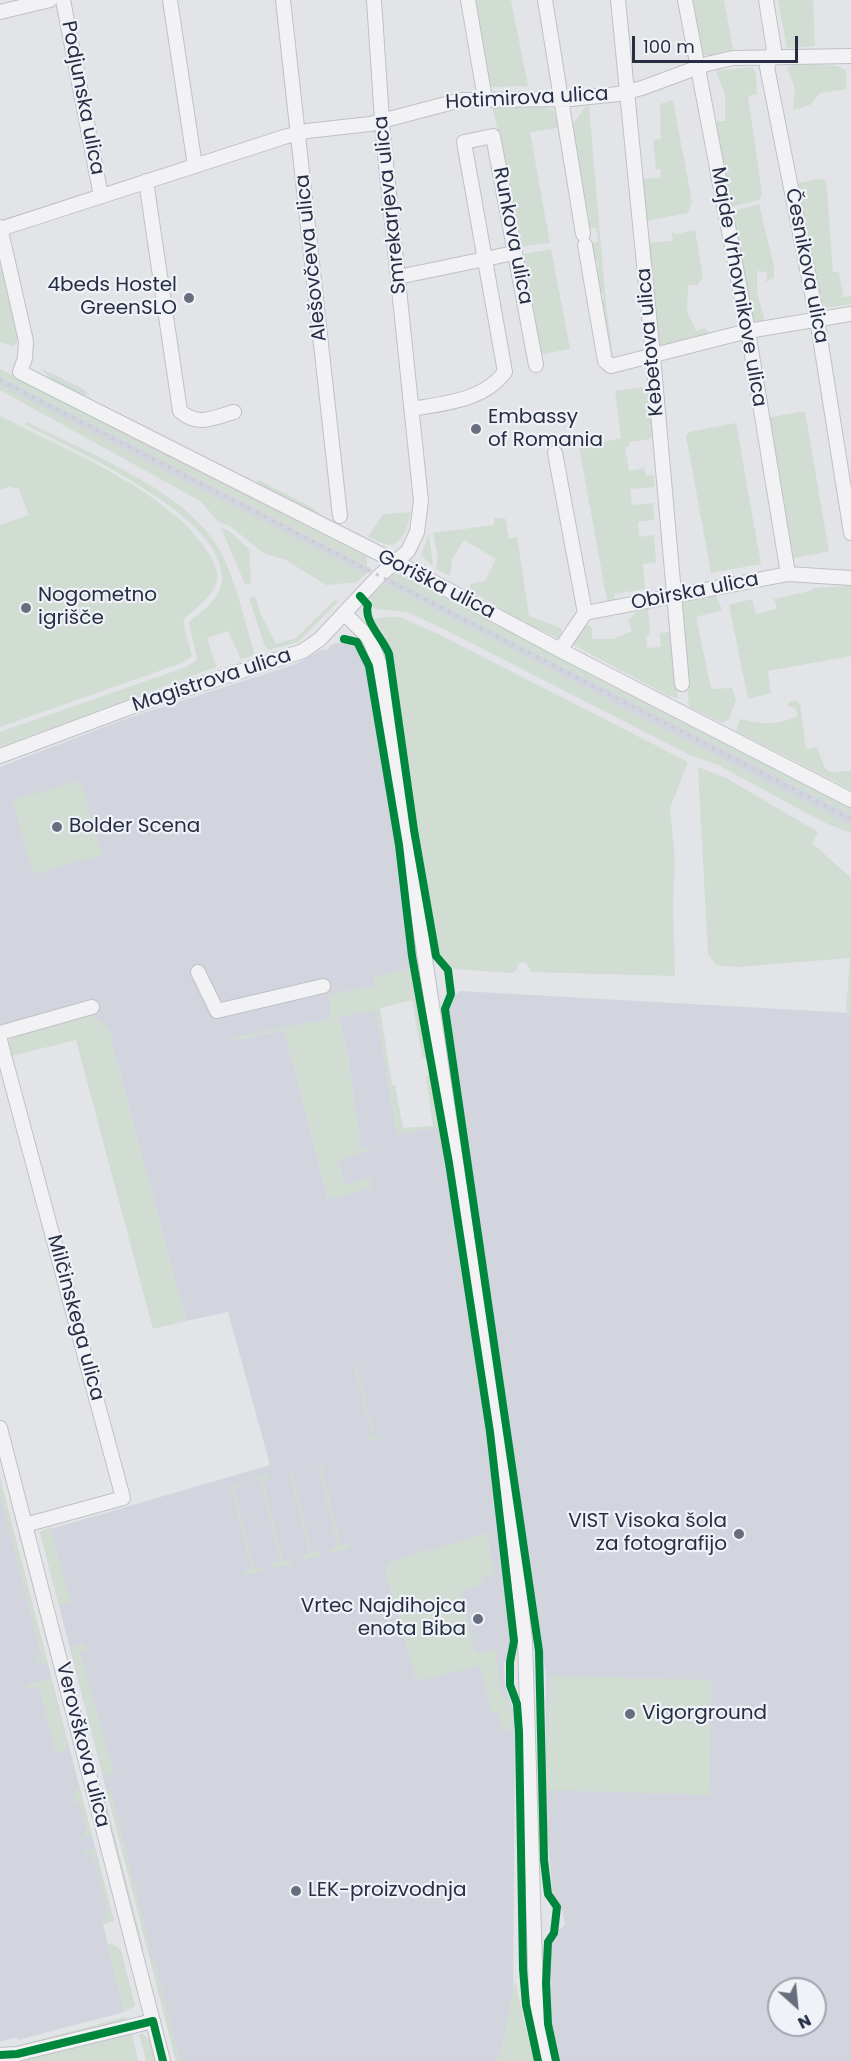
<!DOCTYPE html>
<meta charset="utf-8">
<style>
body{margin:0}
#map{position:relative;width:851px;height:2061px;overflow:hidden;background:#e2e4e8;font-family:Poppins,sans-serif}
canvas{display:block}
.north{position:absolute;left:767px;top:1977px;width:60px;height:60px;box-sizing:border-box;background:#f0f2f8;border:2px solid #a0a4b0;border-radius:50%;rotate:153deg;font-size:16px;font-weight:700;line-height:24px;text-align:center;color:#272e44}
.north::after{content:'';display:block;margin:auto;width:21px;height:27px;background:#686e7d;clip-path:polygon(50% 0,100% 100%,50% 72%,0 100%)}
.scale{position:absolute;left:632px;top:36px;width:166px;height:27px;box-sizing:border-box;border:3px solid #272e44;border-top:0;padding-left:8px;font-size:18px;line-height:21px;white-space:nowrap;color:#272e44;-webkit-text-stroke:4px #f0f2f8;paint-order:stroke}
</style>
<div id="map">
<canvas width="851" height="2061"></canvas>
<div class="north">N</div>
<div class="scale">100 m</div>
</div>
<script>
const ctx = document.querySelector('canvas').getContext('2d');
ctx.lineJoin = 'round';
function fill(path, color) { ctx.fillStyle = color; ctx.fill(path, 'evenodd'); }
function trace(path, color, width, dash) { ctx.strokeStyle = color; ctx.lineWidth = width; ctx.lineCap = dash ? 'butt' : 'round'; ctx.setLineDash(dash || []); ctx.stroke(path); }
function label(font, color, halo, rows, align = 'center') {
  ctx.font = font + ' Poppins,sans-serif'; ctx.lineWidth = 4.5; ctx.setLineDash([]); ctx.textBaseline = 'middle'; ctx.strokeStyle = halo; ctx.fillStyle = color; for (const [text, x, y, turn = 0] of rows) {
    ctx.save(); ctx.translate(x, y); ctx.rotate((+turn || 0) * Math.PI / 180); ctx.textAlign = isNaN(turn) ? turn : align; if (halo) ctx.strokeText(text, 0, 0); ctx.fillText(text, 0, 0); ctx.restore();
  }
}
const built = new Path2D(`
 M0 376 367 566 371 569 366 574 285 534 35 404 0 385Z
 M389 577 851 814V826L384 583Z
 M346 641 354 644 364 658 399 865 412 968 374 977V986L329 995 332 1018 228 1039 230 1041 284 1030 328 1199 372 1188 344 1185 337 1159 370 1151 361 1149 346 1043 338 1017 376 1009 397 1134 440 1127 480 1386 511 1634V1653L504 1663 505 1686 515 1715 513 2000 501 2052 495 2061H176L40 1532 270 1465 228 1312 186 1321 111 1040 112 1036 93 1015 0 1040V767L125 719 296 664 323 649 326 651 333 644Z
 M460 991 851 1013V2061H559L550 2013V1948L558 1930 565 1925 562 1909 553 1897 545 1809 546 1676 447 1010 448 1002ZM779 1989H815V2025H779Z
 M0 1478 114 1921 103 1924 124 2012 18 2040 17 2037 0 2042Z`);
const green = new Path2D(`
 M471 0H511L528 86 487 87Z
 M685 0H724L733 49 709 56 693 51Z
 M778 0H813L815 46 787 48Z
 M795 64 838 66 846 70V89L820 93 810 105 793 110 795 88 787 68Z
 M752 67 756 73 757 94 748 96 762 193 759 200 730 207 714 121H725V95L716 71Z
 M673 100 692 202 688 213 645 221 640 179 661 178 660 169H656L653 140 661 139 660 104Z
 M544 106 554 111 558 128 530 132 550 243 517 247 505 157 492 108Z
 M586 106H589L606 305 613 357 611 356 602 312 604 311 600 302 604 301 603 292 598 293 596 282 599 280 594 269 598 268 597 259 592 260 589 244 598 242 596 228 586 229 585 221 590 220 588 210 583 211 578 185 583 183 581 174 577 175 573 155 578 153 576 144 571 145 569 130Z
 M820 179 826 181 833 272H839L843 297 851 296V304L819 309 797 183Z
 M759 204 774 267V278L766 282 767 272 757 271V293L765 322 752 325 730 212Z
 M695 230 703 276 698 285H688L687 311 696 331 705 328 711 335 659 348 657 345 646 243 673 241 671 231 676 234Z
 M551 249 570 349 538 355 520 255Z
 M0 264 17 334V343L12 346 0 342Z
 M40 368 85 390 87 393 85 398 55 383Z
 M0 369 367 557V566L0 376Z
 M0 385 366 574 357 582 326 585 284 559 265 554 230 526 219 522 200 501 0 390Z
 M649 386 654 434 650 439 629 442V446L625 447 629 471 644 468 646 476 653 475 655 487 630 489 632 505 653 503 654 520 638 522 639 537 654 535 656 562 643 564 645 589 614 594 615 603 607 601 579 447 621 438 615 391Z
 M805 411 829 551 791 559 766 418Z
 M0 416C64 449 172 492 209 554 213 561 219 571 217 580 214 596 196 608 185 618L183 623 192 656 182 663 0 727V525L29 515 18 487 13 489 12 486 0 490Z
 M27 422C84 451 184 490 217 546 236 578 244 620 255 655L241 659 228 631 207 638 216 667 0 747V732L186 667 197 660 189 622C202 611 221 599 222 580 226 516 72 449 24 424Z
 M736 423 761 564 711 573 686 436 689 432Z
 M259 480 309 506 330 521 255 486Z
 M410 512C409 526 404 537 394 545L384 544 368 537 383 514Z
 M494 518H505L509 539 517 537 529 616 561 628 563 637 559 639 514 617 470 590V584L485 581 496 559 464 540 452 559 450 576 436 569 438 558 433 533 494 525Z
 M221 528 228 530 249 549 251 583 245 584Z
 M429 534 433 566 421 555Z
 M394 574H400L851 807V815L389 577Z
 M384 583 851 826V833L825 823 718 765 690 755 444 629 407 612 374 609 370 597Z
 M851 586V656L768 671 771 693 748 699 729 605 752 599 756 614 777 609 774 599 810 591 813 588Z
 M716 595 722 610 696 617 711 689 732 688 736 700 729 719 722 723 689 707 681 603Z
 M255 596 261 615 276 644 296 638 335 600 338 602 298 642 269 650 264 644 249 598Z
 M648 608 650 635 646 636 647 648 661 647 660 633 670 632 678 698 669 696 570 643 580 626 589 625 592 628V639H613L632 631 628 621 636 612Z
 M385 617H400L440 635 688 762 670 808 675 861 673 903 675 976 531 972 526 962 518 963 517 970 512 973 454 969 440 959 386 638 373 619Z
 M796 700 800 704 806 749 817 747 824 766 829 772 851 771V790L736 731 740 719C762 725 777 725 798 716L795 708 788 706 789 702Z
 M698 767 726 778 818 832 812 843 851 878V1013L846 1012 850 958 737 967 716 965 708 954Z
 M81 781 102 855 33 874 12 800Z
 M412 968 427 1059 422 1057 412 1000 380 1008 392 1085H395L403 1128 433 1126 426 1078 430 1074 440 1127 397 1135 376 1010 338 1017 346 1043 361 1149 370 1148V1151L337 1160 344 1185 370 1178 372 1188 328 1199 284 1030 229 1041 228 1038 332 1018 329 995 374 986 373 977Z
 M94 1015C101 1022 114 1029 111 1040L186 1321 153 1329 76 1040 11 1056 8 1043 13 1036Z
 M357 1365 374 1436H383L368 1441 365 1439 372 1436 354 1366Z
 M321 1465 341 1545 349 1544 350 1548 332 1553 330 1548 338 1546 318 1466Z
 M292 1472 312 1553 320 1551 321 1556 303 1560 301 1556 309 1553 289 1473Z
 M266 1474 271 1478 263 1480 283 1561 291 1559 292 1564 273 1568 272 1564 280 1561 260 1481 252 1483 254 1478Z
 M0 1478 48 1664 44 1665 35 1658 41 1656 0 1495Z
 M238 1483 242 1486 234 1488 254 1568 262 1567 263 1571 245 1576 244 1571 251 1569 231 1487Z
 M16 1515 53 1659 52 1662 14 1516Z
 M50 1527 71 1603 59 1606 40 1532Z
 M487 1533 495 1575 483 1577 481 1585 461 1590 475 1654 496 1649 500 1689 513 1713V1728L502 1731 498 1713H492L480 1666 416 1681 385 1570 388 1562Z
 M81 1643 89 1649 80 1652 114 1773 103 1776 71 1649Z
 M550 1676 712 1680 709 1795 546 1790Z
 M51 1678 69 1747 56 1754 39 1687 27 1689 26 1685Z
 M77 1787H79L92 1836 80 1839 87 1830 79 1801 73 1808Z
 M110 1787 151 1950 148 1951 106 1788Z
 M103 1790 144 1950 140 1946 101 1796Z
 M95 1848 114 1921 103 1924 108 1911 92 1851 84 1856 83 1851Z
 M111 1943 121 1950 135 2006 124 2012 107 1945Z
 M154 1959 180 2061H176L150 1960Z
 M515 1981 532 2054 535 2061H495L501 2052Z
 M125 2017 126 2021 23 2047H12Z
 M132 2034 138 2061H17L122 2036Z
 M139 2034H143L151 2041 157 2061H146Z`);
const minor = new Path2D(`
 M63 0 101 196
 M170 0 195 166
 M283 0 340 516
 M468 0 485 99
 M545 0 583 234
 M618 0 653 356 682 684
 M685 0 748 331 788 574
 M766 0 774 49 767 67 817 319 851 533
 M0 12 50 0
 M146 181 180 411C198 427 212 418 234 412
 M0 227 26 341 25 358 20 372 396 562 560 650 851 800
 M0 229 284 137 307 131 370 124 461 100 571 99 618 94 642 88 707 64 733 58 851 56
 M585 245 605 361 611 366 748 331 851 314
 M398 277 514 253
 M412 409C445 403 483 401 505 372L464 142 493 136 536 365
 M555 453 585 613
 M344 613 369 638 380 665 512 1528 525 1641 536 1996 547 2061
 M560 650 585 613 788 574 851 578
 M0 756 131 707 303 651 320 639 379 576 408 551 417 532 421 501 383 135 374 0
 M198 972 217 1011 323 986
 M0 1033 92 1007
 M0 1040 123 1498 25 1525
 M0 1428 163 2061
 M0 2055 17 2054 153 2021`);
const rail = new Path2D(`
 M0 380 851 819`);
const cycleway = new Path2D(`
 M360 596 368 605C363 621 383 638 389 654L414 830 436 956 448 970 451 994 445 1009 539 1651 544 1860 548 1894 557 1907 554 1933 548 1942 546 1983 548 2024 556 2061
 M344 639 357 642 369 666 399 845 412 956 449 1163 490 1432 514 1641 510 1662V1685L517 1704 519 1732 523 1969 526 2005 538 2061
 M0 2055 17 2054 153 2021 163 2061`);
const markers = [
 [189,298,6,"#686e7d"],
 [476,429,6,"#686e7d"],
 [26,608,6,"#686e7d"],
 [57,827,6,"#686e7d"],
 [739,1534,6,"#686e7d"],
 [478,1619,6,"#686e7d"],
 [630,1714,6,"#686e7d"],
 [296,1891,6,"#686e7d"]
];
const streetNames = [
 ["Podjunska ulica",82,98,79],
 ["Hotimirova ulica",527,99,-3],
 ["Smrekarjeva ulica",391,205,-96],
 ["Runkova ulica",512,236,79],
 ["Alešovčeva ulica",312,258,-96],
 ["Česnikova ulica",806,266,79],
 ["Majde Vrhovnikove ulica",738,287,80],
 ["Kebetova ulica",651,342,-95],
 ["Goriška ulica",436,585,27],
 ["Obirska ulica",695,592,-11],
 ["Magistrova ulica",212,681,-18],
 ["Milčinskega ulica",75,1318,75],
 ["Verovškova ulica",82,1745,76]
];
const poiNames = [
 ["4beds Hostel",177,286,"right"],
 ["GreenSLO",177,309,"right"],
 ["Embassy",488,418],
 ["of Romania",488,441],
 ["Nogometno",38,596],
 ["igrišče",38,619],
 ["Bolder Scena",69,827],
 ["VIST Visoka šola",727,1522,"right"],
 ["za fotografijo",727,1545,"right"],
 ["Vrtec Najdihojca",466,1607,"right"],
 ["enota Biba",466,1630,"right"],
 ["Vigorground",642,1714],
 ["LEK-proizvodnja",308,1891]
];
fill(built, '#d2d5de');
fill(green, '#d1dcd3');
trace(minor, '#bfc1c6', 16);
trace(minor, '#f2f2f4', 14);
trace(rail, '#cbccd0', 3, [3, 6]);
trace(cycleway, '#00873e', 8);
for (const [x, y, r, color] of markers) { const dot = new Path2D(); dot.arc(x, y, r, 0, 2 * Math.PI); ctx.fillStyle = color; ctx.fill(dot); trace(dot, '#f0f2f8', 2); }
label('20px', '#272e44', '#f0f2f8', streetNames);
label('20px', '#272e44', '#f0f2f8', poiNames, 'left');
</script>
